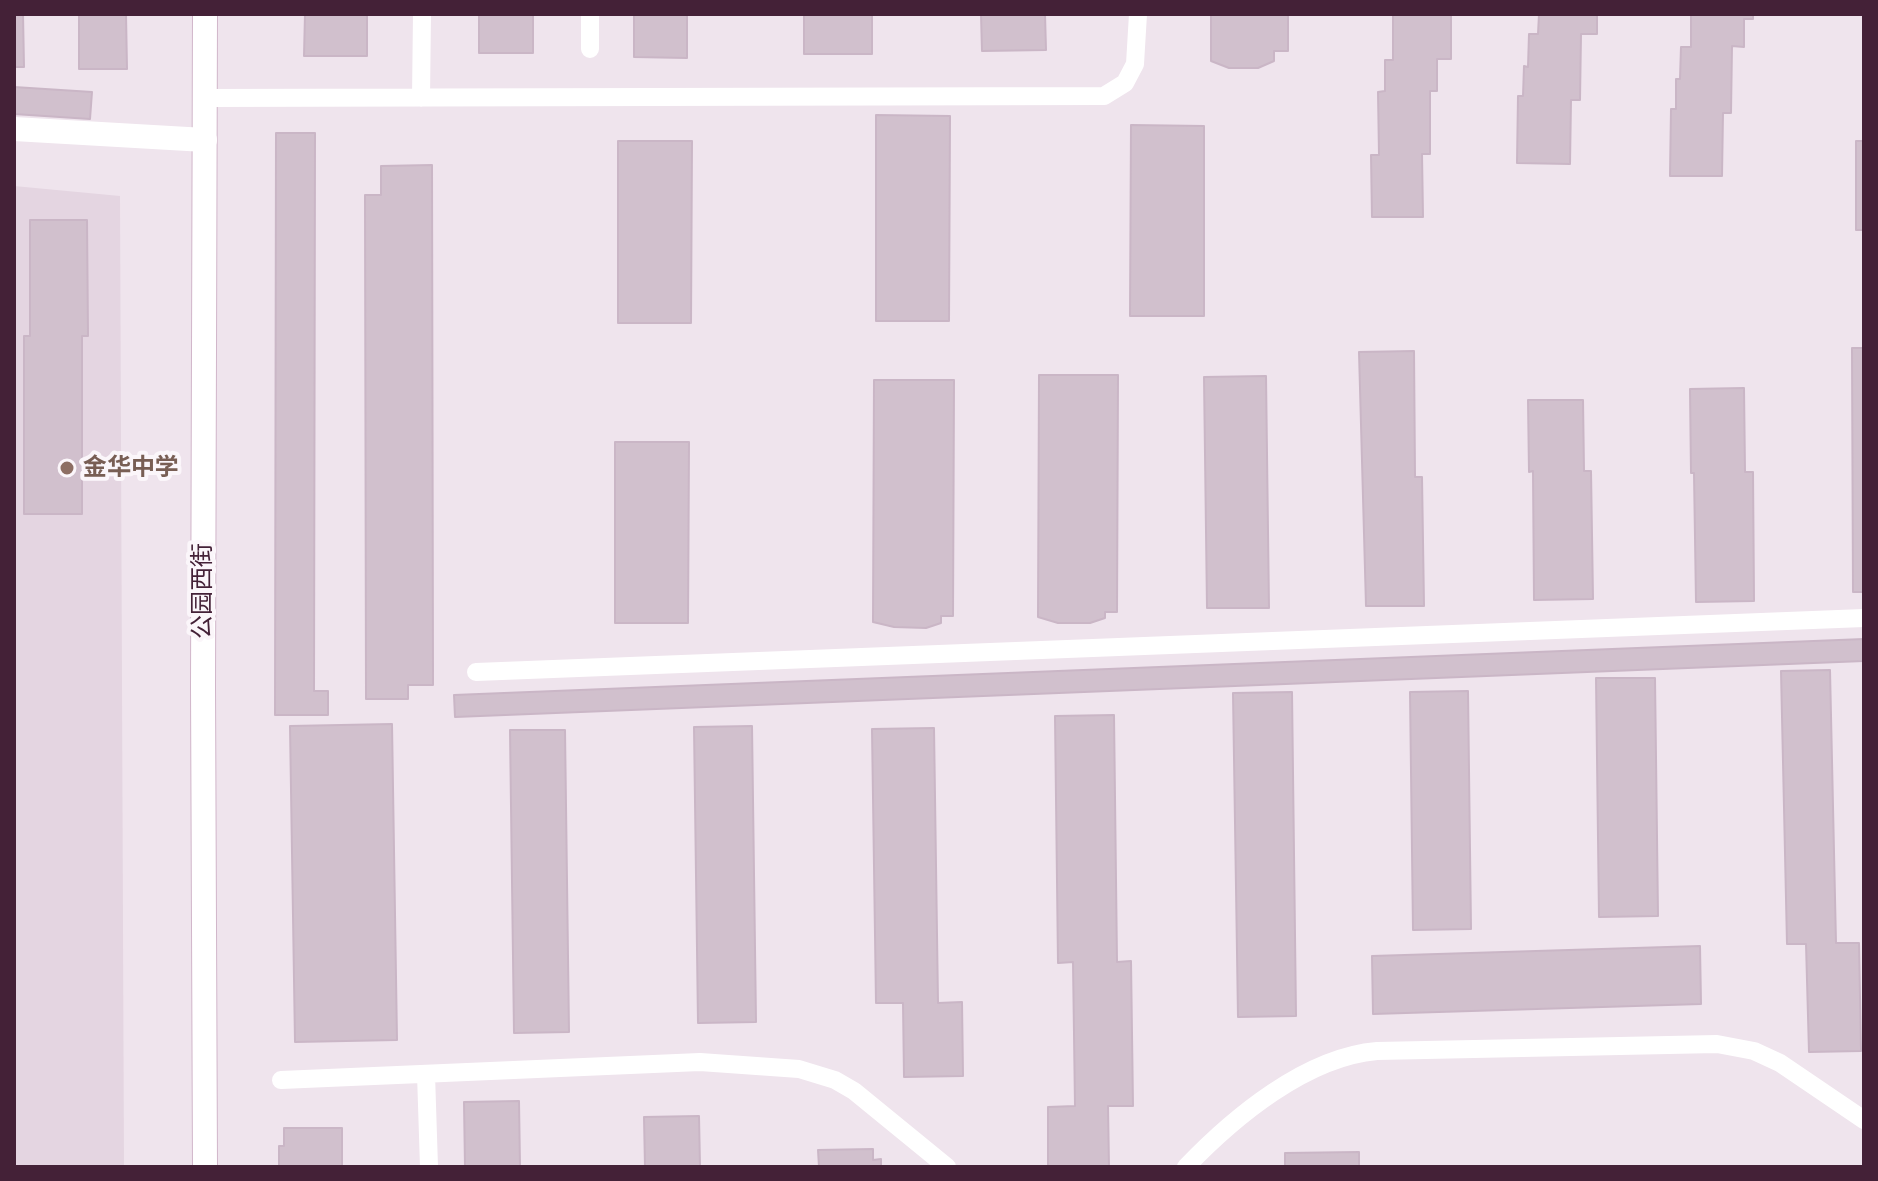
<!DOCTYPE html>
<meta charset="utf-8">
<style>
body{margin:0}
#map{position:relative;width:1878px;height:1181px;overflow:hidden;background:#efe4ed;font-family:"Noto Sans",sans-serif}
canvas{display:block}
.frame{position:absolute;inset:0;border:16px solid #442137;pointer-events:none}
</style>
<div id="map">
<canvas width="1878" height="1181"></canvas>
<div class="frame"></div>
</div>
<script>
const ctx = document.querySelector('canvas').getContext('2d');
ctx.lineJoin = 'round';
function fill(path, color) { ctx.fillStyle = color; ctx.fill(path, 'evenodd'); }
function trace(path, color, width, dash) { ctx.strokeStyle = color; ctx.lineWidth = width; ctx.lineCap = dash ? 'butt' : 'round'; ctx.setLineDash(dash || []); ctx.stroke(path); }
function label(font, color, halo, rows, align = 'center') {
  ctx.font = font + ' "Noto Sans","Noto Sans SC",sans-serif'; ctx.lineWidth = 8; ctx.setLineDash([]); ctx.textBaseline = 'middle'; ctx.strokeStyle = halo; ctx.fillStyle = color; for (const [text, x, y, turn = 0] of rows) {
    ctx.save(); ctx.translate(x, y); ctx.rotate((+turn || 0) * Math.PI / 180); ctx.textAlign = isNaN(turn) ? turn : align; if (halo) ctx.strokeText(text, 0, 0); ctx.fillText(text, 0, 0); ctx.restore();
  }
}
const built = new Path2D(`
 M14 186 120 196 124 1167H14Z`);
const building = new Path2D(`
 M14 14H23L24 67H14Z
 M79 14H126L127 69H79Z
 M305 14H367V56H304Z
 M479 14H533V53H479Z
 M634 14H687V58L634 57Z
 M804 14H872V54H804Z
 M981 14H1045L1046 50 982 51Z
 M1211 14H1288V51H1274V61L1258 68H1229L1211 61Z
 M1393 14H1451V59H1437V91H1430V154H1422L1423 217H1372L1371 155H1379L1378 92 1385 91V60H1393Z
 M1539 14H1597V34H1581L1580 100H1571L1570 164 1517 163 1518 96H1523L1524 66 1528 67 1529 34H1538Z
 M1696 14H1753V19H1744V47L1732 46 1731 113H1723L1722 176H1670L1671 109H1676V79H1680L1681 47H1691V15Z
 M1863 14 1864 230H1856V141H1863Z
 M14 87 92 92 90 119 14 114Z
 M876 115 950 116 949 321H876Z
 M1131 125 1204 126V316H1130Z
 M276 133H315L314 691H328V715H275Z
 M618 141H692L691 323H618Z
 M432 165 433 685H408V699H366L365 195H381V166Z
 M30 220H87L88 336H82V514H24V336H30Z
 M1852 348H1864V592H1853Z
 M1414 351 1415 477H1422L1424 606H1366L1359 352Z
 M1039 375H1118L1117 612H1105V618L1090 623H1058L1038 617Z
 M1266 376 1269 608H1207L1204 377Z
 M874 380H954L953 616H941V623L926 628 894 627 873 622Z
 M1744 388 1745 472H1753L1754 601 1696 602 1694 473H1691L1690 389Z
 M1528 400H1583L1584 471H1591L1593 599 1534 600 1533 471 1529 472Z
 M615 442H689L688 623H615Z
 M1864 639V661L455 717 454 695Z
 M1830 670 1836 943H1859L1861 1051 1809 1052 1806 944H1787L1781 671Z
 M1596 678H1655L1658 916 1599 917Z
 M1468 691 1471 929 1413 930 1410 692Z
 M1292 692 1296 1016 1238 1017 1233 693Z
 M1114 715 1117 962 1131 961 1133 1106H1108L1109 1167H1048V1107L1075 1106 1073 962 1058 963 1055 716Z
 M392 724 397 1040 295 1042 290 726Z
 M752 726 756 1022 698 1023 694 727Z
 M934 728 938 1003 962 1002 963 1076 904 1077 903 1003H876L872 729Z
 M510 730H565L569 1032 514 1033Z
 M1700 946 1701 1004 1373 1014 1372 956Z
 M519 1101 520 1167H465L464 1102Z
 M699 1116 700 1167H645L644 1117Z
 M284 1128H342V1167H279V1146H284Z
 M873 1149V1160L881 1159V1167H819L818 1150Z
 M1359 1152V1167H1285V1153Z`);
const lane = new Path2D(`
 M590 14V49
 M205 98 1104 96 1125 83 1135 64 1138 14
 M421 98 422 14
 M476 672 1864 618
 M426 1074 429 1167
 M281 1080 700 1062 799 1069 835 1080 854 1091 947 1167
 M1186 1167C1234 1117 1306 1057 1377 1051L1717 1044 1754 1051 1780 1063 1864 1120`);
const street = new Path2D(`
 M14 129 205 140`);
const secondary = new Path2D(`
 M205 14 203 686 205 1167`);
const markers = [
 [67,468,8,"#8d6e63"]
];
const educationNames = [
 ["金华中学",83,468]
];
const streetNames = [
 ["公园西街",203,591,-90]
];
fill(built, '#e4d5e1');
fill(building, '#d1c0cd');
trace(building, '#cab6c6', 2);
trace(secondary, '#d1b6ca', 26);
trace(lane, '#fff', 18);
trace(street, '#fff', 24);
trace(secondary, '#fff', 24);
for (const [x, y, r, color] of markers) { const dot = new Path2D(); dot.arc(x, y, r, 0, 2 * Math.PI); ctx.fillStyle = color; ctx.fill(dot); trace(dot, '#fbf6fa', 3); }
label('bold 24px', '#785e54', '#fbf6fa', educationNames, 'left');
label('24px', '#442137', '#fbf6fa', streetNames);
</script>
